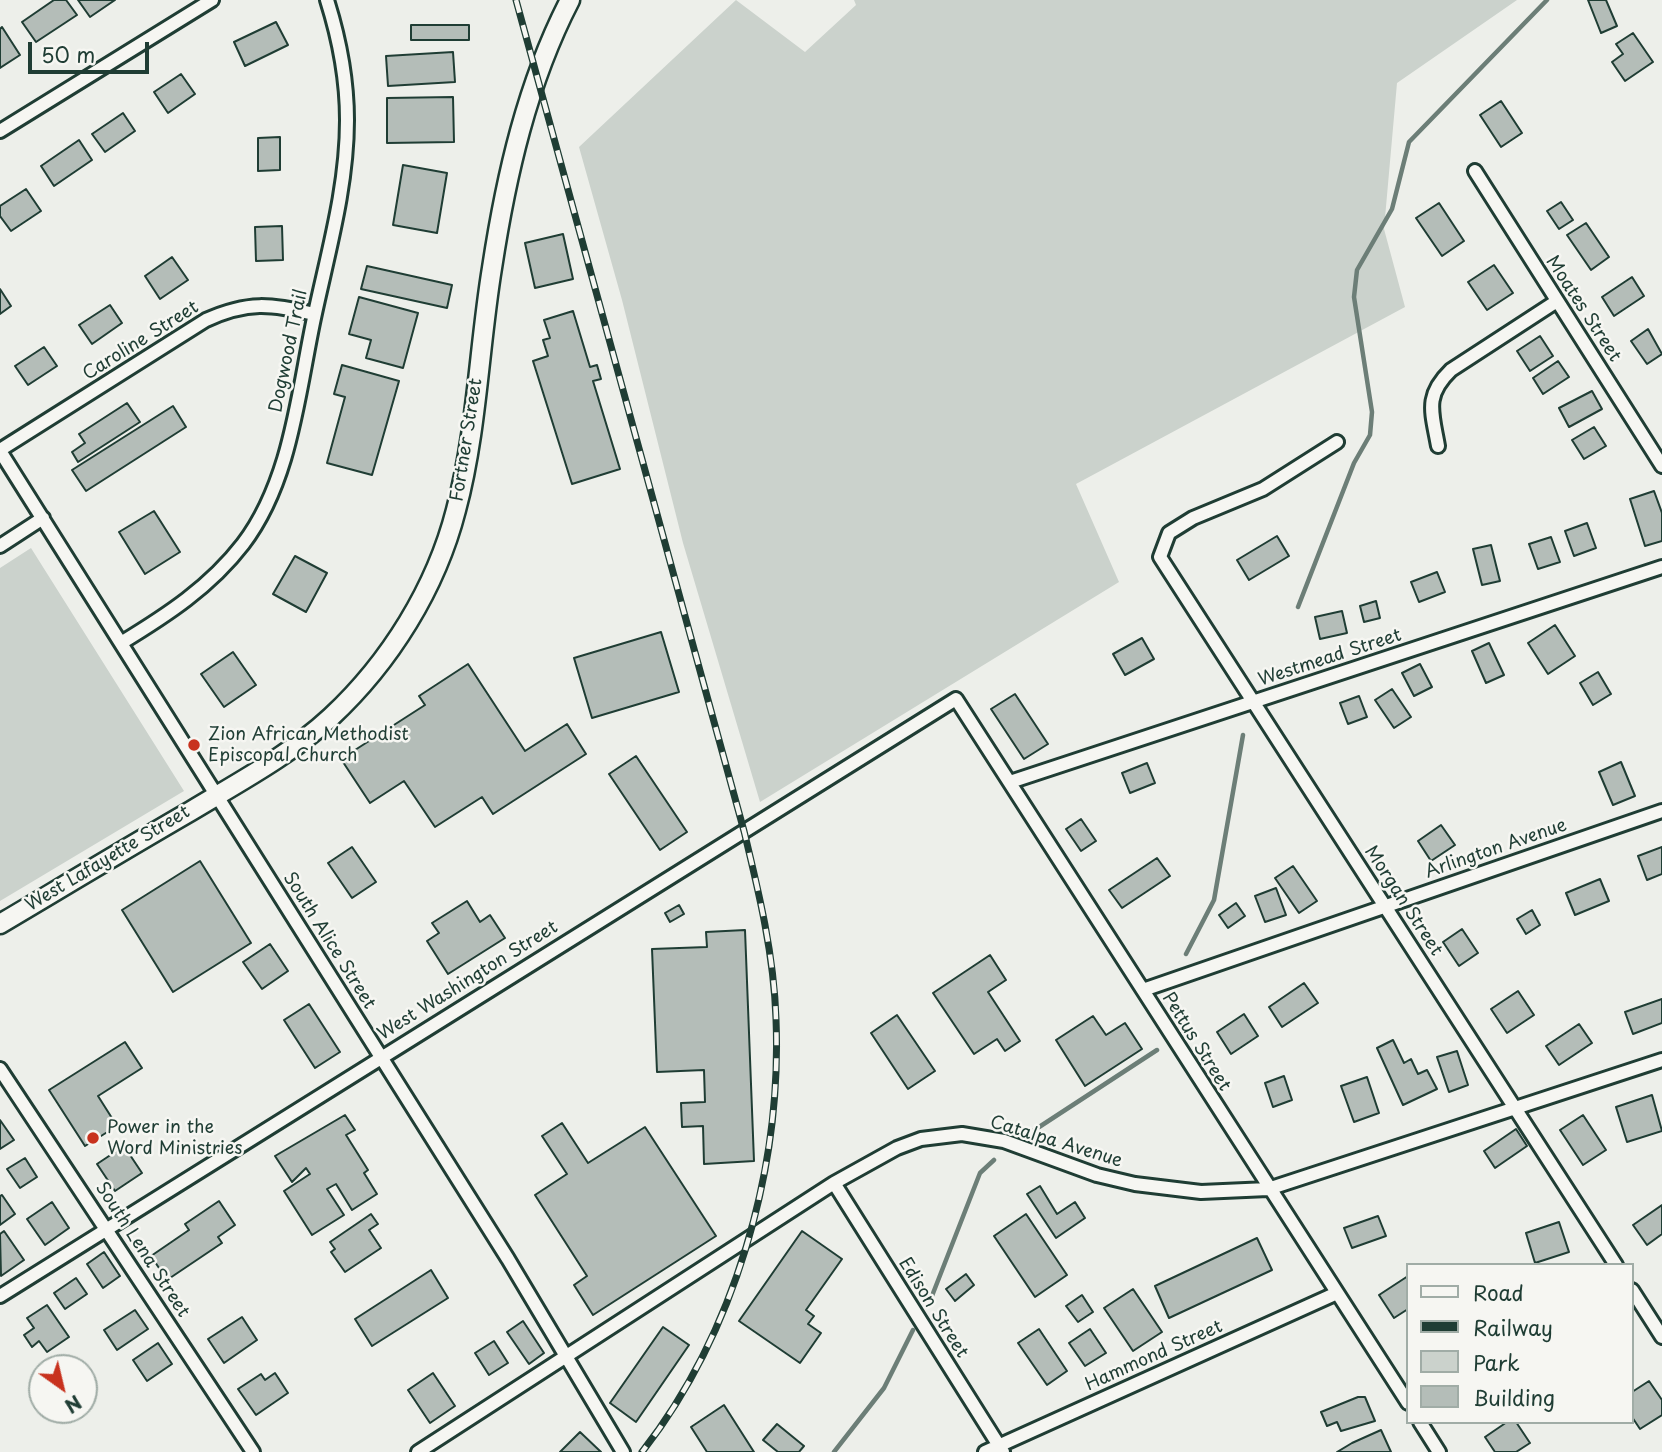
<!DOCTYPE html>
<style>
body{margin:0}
#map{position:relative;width:1662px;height:1452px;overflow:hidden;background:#edefea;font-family:"Playpen Sans",sans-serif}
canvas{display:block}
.legend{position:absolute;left:1406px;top:1263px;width:228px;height:161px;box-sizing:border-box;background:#f6f6f2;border:2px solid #a0aca6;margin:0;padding:9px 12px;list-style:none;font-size:21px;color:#1f3d34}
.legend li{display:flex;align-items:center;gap:14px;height:35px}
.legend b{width:35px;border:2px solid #a0aca6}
.north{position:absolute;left:28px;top:1354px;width:70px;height:70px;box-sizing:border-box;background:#f6f6f2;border:2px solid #a0aca6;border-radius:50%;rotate:146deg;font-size:19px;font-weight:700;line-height:28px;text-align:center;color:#1f3d34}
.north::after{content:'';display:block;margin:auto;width:24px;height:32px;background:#c8321e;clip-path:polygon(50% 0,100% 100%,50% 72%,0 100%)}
.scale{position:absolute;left:28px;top:42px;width:121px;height:32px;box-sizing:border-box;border:4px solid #1f3d34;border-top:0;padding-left:9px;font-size:21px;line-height:24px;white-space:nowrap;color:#1f3d34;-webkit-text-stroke:5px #f6f6f2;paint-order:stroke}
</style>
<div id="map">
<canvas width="1662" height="1452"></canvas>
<ul class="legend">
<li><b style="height:9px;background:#f6f6f2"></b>Road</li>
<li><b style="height:9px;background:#1f3d34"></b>Railway</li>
<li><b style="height:19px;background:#cbd2cc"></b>Park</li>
<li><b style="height:19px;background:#b4bdb8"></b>Building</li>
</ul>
<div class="north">N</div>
<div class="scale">50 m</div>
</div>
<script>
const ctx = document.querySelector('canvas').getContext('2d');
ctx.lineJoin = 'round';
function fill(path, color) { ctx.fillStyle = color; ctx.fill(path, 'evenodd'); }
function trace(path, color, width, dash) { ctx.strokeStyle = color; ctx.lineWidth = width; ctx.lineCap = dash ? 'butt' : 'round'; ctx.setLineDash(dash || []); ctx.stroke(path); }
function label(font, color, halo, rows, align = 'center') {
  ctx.font = font + ' "Playpen Sans",sans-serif'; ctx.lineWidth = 5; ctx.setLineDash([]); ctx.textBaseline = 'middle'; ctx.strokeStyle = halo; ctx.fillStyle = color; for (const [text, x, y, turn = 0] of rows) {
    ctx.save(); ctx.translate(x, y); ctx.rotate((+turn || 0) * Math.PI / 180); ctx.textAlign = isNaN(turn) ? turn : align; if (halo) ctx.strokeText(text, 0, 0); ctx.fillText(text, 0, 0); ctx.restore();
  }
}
const green = new Path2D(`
 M736 0 805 52 856 5 854 0H1517L1397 83 1384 229 1405 307 1076 484 1119 582 760 802 683 543 622 300 579 147Z
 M31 548 184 791 0 901V568Z`);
const stream = new Path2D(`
 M1298 607 1354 463 1370 435 1372 412 1354 297 1357 270 1392 209 1409 142 1547 0
 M1186 954 1214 900 1243 735
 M1033 1131 1157 1050
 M930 1301 980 1173 994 1160
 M834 1452 884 1388 913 1330`);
const building = new Path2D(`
 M54 0H66L77 15 36 42 22 22Z
 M78 0H115L90 17Z
 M1588 0H1606L1617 26 1601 33Z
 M276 22 288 45 245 66 234 42Z
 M411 25H469V40H411Z
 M2 27 20 55 0 68V29Z
 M1633 33 1653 62 1625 81 1612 62 1623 54 1616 44Z
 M453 52 455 82 388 86 386 56Z
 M181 74 195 94 168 113 154 92Z
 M453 97 454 142 387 143V98Z
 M1501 101 1522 133 1501 147 1480 115Z
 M123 113 135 131 105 152 92 134Z
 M280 137V170L258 171V138Z
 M79 140 92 160 54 186 41 166Z
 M403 165 447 173 437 233 393 225Z
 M26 189 41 211 11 231 0 216V206Z
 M1561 202 1573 220 1559 229 1547 211Z
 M1439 203 1464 241 1442 256 1416 218Z
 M1586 223 1609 257 1591 270 1567 235Z
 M282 226 283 260 256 261 255 227Z
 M563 234 573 279 535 288 525 243Z
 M172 257 188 280 160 299 145 276Z
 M1494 265 1513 293 1487 310 1468 282Z
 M367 266 452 285 447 308 361 289Z
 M1632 277 1644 296 1614 316 1602 297Z
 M0 289 11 306 0 314Z
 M359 297 418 313 403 368 366 358 371 340 349 334Z
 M110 305 122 323 92 344 79 325Z
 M573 311 590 367 597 365 601 379 593 381 620 469 572 484 533 361 548 356 543 340 550 338 544 320Z
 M1648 329 1662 354 1647 364 1631 341Z
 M1540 336 1553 356 1530 371 1517 351Z
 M44 347 57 366 28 385 15 366Z
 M1558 361 1569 377 1543 394 1533 378Z
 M342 365 399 381 372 475 327 463 345 397 334 394Z
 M1592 391 1602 409 1569 427 1559 408Z
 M127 403 140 422 78 462 72 452 85 443 79 434Z
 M173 406 186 427 86 491 72 470Z
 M1594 427 1606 446 1584 459 1572 440Z
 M1654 491 1662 513V541L1645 546 1630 499Z
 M154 511 180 552 145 574 119 532Z
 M1587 523 1596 548 1574 556 1565 531Z
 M1277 536 1289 556 1249 580 1237 560Z
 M1551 537 1560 562 1538 569 1529 544Z
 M1491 545 1500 581 1482 585 1473 549Z
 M295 556 327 573 306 612 273 594Z
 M1437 572 1445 592 1419 602 1411 582Z
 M1376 601 1380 618 1364 622 1360 606Z
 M1342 611 1347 633 1320 639 1315 617Z
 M1555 625 1575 656 1548 674 1528 643Z
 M661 632 679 692 592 718 574 658Z
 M1142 638 1154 659 1125 675 1113 654Z
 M1489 643 1504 675 1486 683 1472 651Z
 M233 652 256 685 224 707 201 674Z
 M468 664 525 751 567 724 586 754 493 814 482 797 435 827 404 781 370 803 341 759 425 705 419 696Z
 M1420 664 1432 687 1414 696 1402 673Z
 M1598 672 1611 694 1593 705 1580 683Z
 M1392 689 1411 717 1394 728 1375 700Z
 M1015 694 1048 744 1024 759 991 709Z
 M1359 696 1367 717 1348 724 1340 703Z
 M636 756 687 832 660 850 609 774Z
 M1621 762 1635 796 1613 805 1599 772Z
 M1147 763 1155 783 1130 793 1122 773Z
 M1081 819 1096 841 1081 851 1066 829Z
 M1441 825 1455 845 1431 861 1418 841Z
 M352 847 376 882 352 898 328 863Z
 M1662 847V874L1647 880 1638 856Z
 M1157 858 1170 876 1122 908 1109 890Z
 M200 861 251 943 173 992 122 910Z
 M1293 866 1317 901 1299 913 1275 878Z
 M1600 879 1609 901 1575 915 1566 893Z
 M1276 888 1286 915 1265 922 1255 896Z
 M467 901 480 922 490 915 505 938 448 974 427 941 439 933 432 923Z
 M1236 903 1245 916 1228 928 1219 915Z
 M679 905 684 914 670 922 665 913Z
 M1532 910 1540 925 1526 934 1517 919Z
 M1462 929 1478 953 1459 966 1443 942Z
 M745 930 754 1161 704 1164 703 1126 682 1127 681 1103 705 1102 704 1070 657 1072 652 949 707 947 706 932Z
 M270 944 288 971 262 989 243 962Z
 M990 955 1006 980 988 992 1020 1041 1005 1051 997 1039 974 1054 933 993Z
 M1304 983 1318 1003 1282 1027 1269 1007Z
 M1518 991 1534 1015 1507 1033 1491 1009Z
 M1662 999V1023L1633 1034 1625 1012Z
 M309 1004 340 1052 315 1068 284 1020Z
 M1244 1014 1258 1036 1231 1054 1217 1032Z
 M897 1015 935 1071 908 1089 871 1033Z
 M1093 1016 1106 1035 1125 1023 1142 1049 1085 1086 1056 1040Z
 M1579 1024 1592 1043 1559 1065 1546 1046Z
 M1393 1040 1404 1063 1411 1059 1418 1074 1427 1070 1437 1089 1403 1105 1377 1048Z
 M125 1042 142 1068 98 1096 117 1126 85 1146 49 1090Z
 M1457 1051 1468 1085 1449 1092 1437 1057Z
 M1284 1076 1292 1100 1273 1107 1265 1083Z
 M1367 1077 1379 1113 1354 1122 1341 1086Z
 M1652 1095 1662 1131 1627 1142 1616 1107Z
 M345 1115 355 1130 346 1135 368 1170 364 1173 377 1194 352 1210 336 1184 327 1189 344 1215 312 1235 284 1191 310 1174 306 1168 292 1182 275 1156Z
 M1583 1115 1606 1150 1583 1165 1560 1130Z
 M0 1120 14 1140 0 1149Z
 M562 1123 588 1163 645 1127 716 1236 593 1315 574 1285 587 1276 535 1195 567 1174 542 1136Z
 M1516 1129 1527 1146 1495 1168 1484 1151Z
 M124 1146 142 1173 115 1191 97 1164Z
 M25 1158 37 1177 20 1188 7 1169Z
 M1040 1186 1057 1214 1075 1202 1085 1218 1056 1238 1027 1194Z
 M2 1195 15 1214 0 1225V1196Z
 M219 1201 235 1225 218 1237 222 1243 167 1280 151 1256 189 1230 185 1224Z
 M52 1202 69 1228 45 1245 27 1219Z
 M1662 1205V1234L1647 1245 1633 1225Z
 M371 1214 378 1224 369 1230 381 1248 345 1272 331 1252 335 1249 330 1242Z
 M1026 1214 1067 1275 1035 1297 994 1236Z
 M1378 1216 1386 1236 1352 1248 1344 1228Z
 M1559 1222 1569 1252 1535 1263 1526 1233Z
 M4 1231 24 1260 1 1276 0 1234Z
 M802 1231 842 1259 806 1310 814 1316 808 1324 821 1333 800 1363 739 1321Z
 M1257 1238 1272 1270 1169 1318 1155 1286Z
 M104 1252 120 1276 103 1288 87 1264Z
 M431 1270 448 1298 372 1346 355 1319Z
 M966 1274 974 1285 955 1301 946 1289Z
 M1408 1276V1309L1394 1318 1379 1295Z
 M76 1278 87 1294 65 1309 54 1293Z
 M1133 1289 1162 1332 1133 1351 1104 1308Z
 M1082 1295 1093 1312 1078 1322 1066 1306Z
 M47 1305 69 1337 47 1352 39 1341 32 1347 24 1335 34 1328 27 1318Z
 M135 1310 148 1329 117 1350 104 1330Z
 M242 1317 257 1340 224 1363 208 1339Z
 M523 1321 544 1353 529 1364 507 1332Z
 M663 1327 689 1345 636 1422 610 1403Z
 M1039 1329 1067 1371 1047 1385 1018 1343Z
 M1090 1329 1106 1353 1085 1366 1069 1343Z
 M494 1341 508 1363 489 1375 475 1353Z
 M158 1343 172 1364 147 1381 133 1360Z
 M275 1373 288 1393 256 1415 238 1389 261 1374 265 1380Z
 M433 1373 455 1406 430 1423 408 1390Z
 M1649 1381 1662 1400V1415L1640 1429 1632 1417V1392Z
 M1358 1397H1365L1375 1421 1341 1431 1337 1422 1327 1426 1321 1412Z
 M724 1405 754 1452H707L691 1427Z
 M1507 1422H1516L1530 1443 1516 1452H1495L1485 1437Z
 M777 1424 804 1446 799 1452H778L763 1440Z
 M1381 1430 1391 1452H1337L1352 1443Z
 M580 1432 601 1452H560Z`);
const street = new Path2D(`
 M0 131 212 0
 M1475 171 1662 466
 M1337 442 1263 489 1193 518 1169 533 1160 557 1616 1265
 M1438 446C1432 412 1424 396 1451 370L1557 301
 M0 450 206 320C248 301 271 304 314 314
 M0 451 508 1259 623 1452
 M0 546 43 518
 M121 643C167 615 210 587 243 544 291 481 298 393 314 318 328 252 347 188 347 120 347 79 339 38 327 0
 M1010 782 1662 567
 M1143 990 1662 811
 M0 1069 253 1452
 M834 1183 1003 1452
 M1632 1290 1662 1337
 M0 1296 956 699 1408 1403
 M1420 1422 1439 1452
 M418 1452 834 1183 897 1148 921 1139 962 1134 1004 1141 1097 1175 1135 1184 1201 1192 1268 1189 1662 1060
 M985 1452 1337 1293`);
const secondary = new Path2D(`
 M0 924C64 886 127 848 191 811 239 782 290 755 331 717 390 662 436 588 456 510 477 432 479 347 492 268 506 176 527 83 570 0`);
const rail = new Path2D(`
 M516 0 744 831C759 893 774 955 776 1019 782 1169 735 1333 642 1452`);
const markers = [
 [194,745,7,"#c8321e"],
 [93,1138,7,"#c8321e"]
];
const streetNames = [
 ["Moates Street",1583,309,57],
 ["Caroline Street",141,341,-32],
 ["Dogwood Trail",289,351,-78],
 ["Fortner Street",467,440,-81],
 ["Westmead Street",1330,658,-18],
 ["Arlington Avenue",1496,849,-19],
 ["West Lafayette Street",108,859,-31],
 ["Morgan Street",1403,901,57],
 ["South Alice Street",329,941,58],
 ["West Washington Street",468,981,-32],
 ["Pettus Street",1196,1042,58],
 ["Catalpa Avenue",1056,1142,17],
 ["South Lena Street",142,1250,57],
 ["Edison Street",933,1308,58],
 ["Hammond Street",1154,1356,-24]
];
const poiNames = [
 ["Zion African Methodist",208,735],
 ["Episcopal Church",208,756],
 ["Power in the",107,1128],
 ["Word Ministries",107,1149]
];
fill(green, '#cbd2cc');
trace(stream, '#6c7e77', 4.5);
fill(building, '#b4bdb8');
trace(building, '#1f3d34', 2);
trace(street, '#1f3d34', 18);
trace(secondary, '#1f3d34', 23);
trace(street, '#f6f6f2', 12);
trace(secondary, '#f6f6f2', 18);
trace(rail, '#1f3d34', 7);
trace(rail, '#f6f6f2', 4.5, [13]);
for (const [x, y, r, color] of markers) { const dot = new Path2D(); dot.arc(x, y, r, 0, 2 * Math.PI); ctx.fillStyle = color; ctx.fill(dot); trace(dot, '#f6f6f2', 2.5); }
label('18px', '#1f3d34', '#f6f6f2', streetNames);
label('18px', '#1f3d34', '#f6f6f2', poiNames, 'left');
</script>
